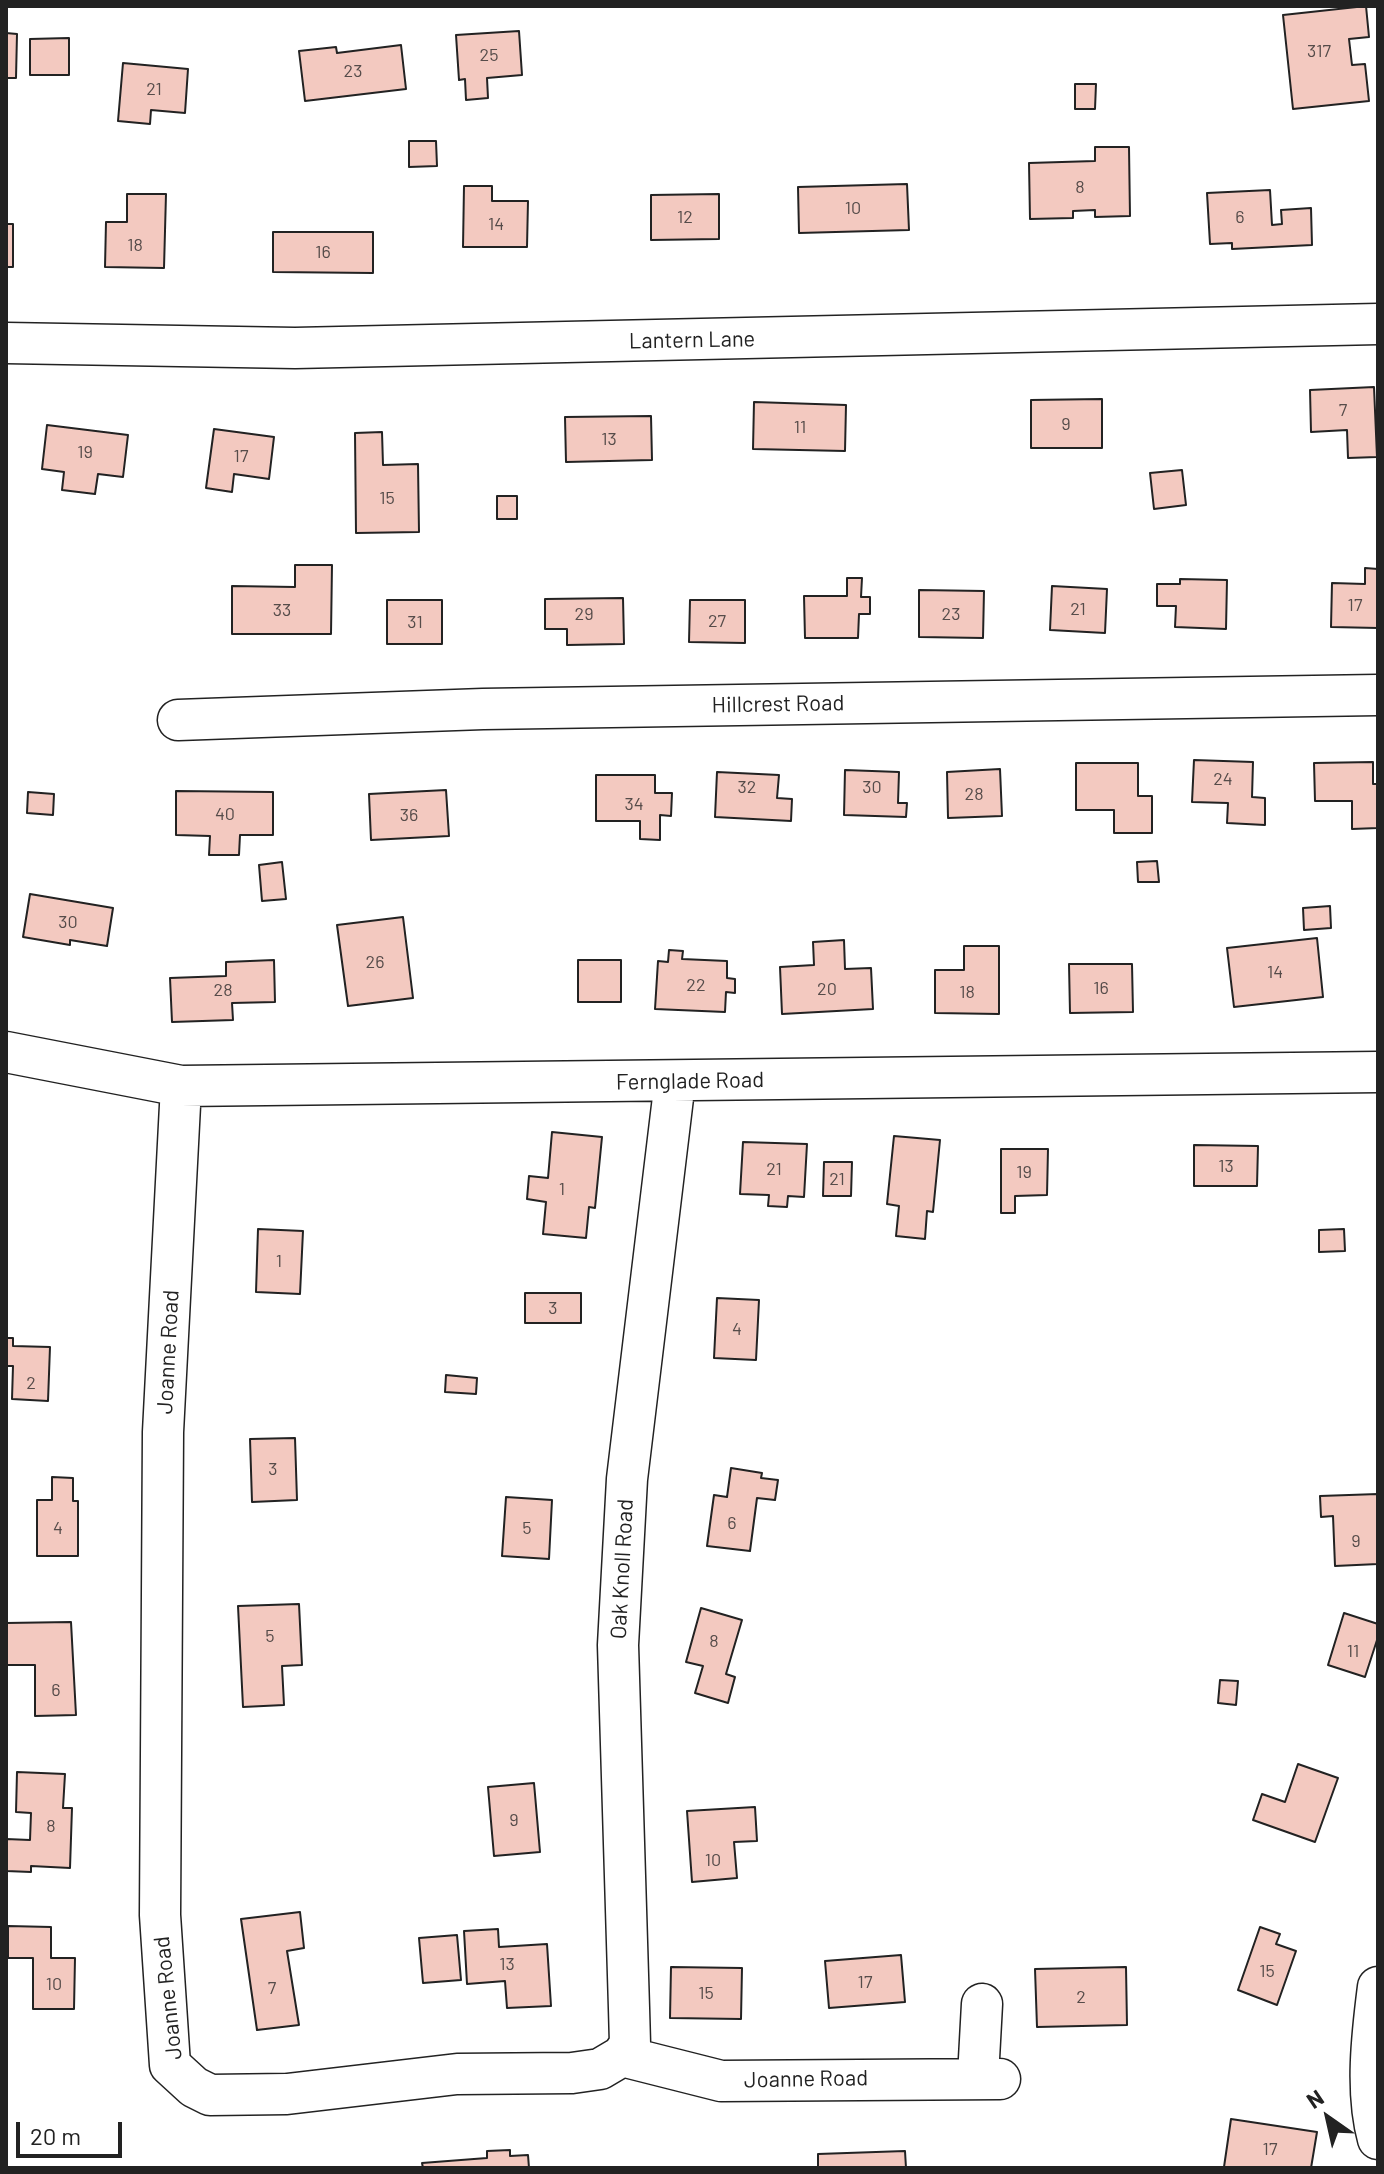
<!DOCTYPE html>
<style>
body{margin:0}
#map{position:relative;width:1384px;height:2174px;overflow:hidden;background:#fff;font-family:Barlow,sans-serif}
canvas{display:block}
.frame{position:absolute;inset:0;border:8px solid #222;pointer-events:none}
.north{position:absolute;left:1288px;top:2078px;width:80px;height:80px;-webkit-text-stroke:6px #fff;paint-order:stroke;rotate:326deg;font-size:22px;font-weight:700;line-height:32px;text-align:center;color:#222}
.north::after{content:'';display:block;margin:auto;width:28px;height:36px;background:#222;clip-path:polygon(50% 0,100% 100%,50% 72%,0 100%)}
.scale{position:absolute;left:16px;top:2122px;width:106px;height:36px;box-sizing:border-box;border:4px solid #222;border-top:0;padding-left:10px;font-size:24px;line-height:28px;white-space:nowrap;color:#222;-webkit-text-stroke:6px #fff;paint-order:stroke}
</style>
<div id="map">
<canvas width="1384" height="2174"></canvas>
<div class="frame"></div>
<div class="north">N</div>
<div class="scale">20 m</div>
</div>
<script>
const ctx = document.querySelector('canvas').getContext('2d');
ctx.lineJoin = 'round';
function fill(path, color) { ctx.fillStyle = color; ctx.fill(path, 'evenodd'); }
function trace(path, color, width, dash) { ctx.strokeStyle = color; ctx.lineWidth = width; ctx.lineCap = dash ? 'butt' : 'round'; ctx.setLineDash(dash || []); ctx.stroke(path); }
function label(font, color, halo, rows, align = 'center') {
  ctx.font = font + ' Barlow,sans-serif'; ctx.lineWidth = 6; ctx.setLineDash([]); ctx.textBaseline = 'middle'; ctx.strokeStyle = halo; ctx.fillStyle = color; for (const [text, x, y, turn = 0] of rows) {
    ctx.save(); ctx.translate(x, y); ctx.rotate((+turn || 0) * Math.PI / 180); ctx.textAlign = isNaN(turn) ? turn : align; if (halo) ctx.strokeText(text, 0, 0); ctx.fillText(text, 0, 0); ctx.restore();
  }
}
const building = new Path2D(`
 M1366 6 1369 37 1349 39 1352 65 1365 64 1369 101 1293 109 1283 15Z
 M519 31 522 75 487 78 488 98 466 100 465 79 459 80 456 35Z
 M6 33 17 34 16 78H6Z
 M69 38V75H30V39Z
 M401 45 406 89 305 101 299 51 336 47 337 53Z
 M123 63 188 69 185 113 151 110 150 124 118 121Z
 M1075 84H1096L1095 109H1075Z
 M409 141H436L437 166 409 167Z
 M1095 147H1129L1130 216 1095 217V210L1073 211V218L1030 219 1029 163 1095 161Z
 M907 184 909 230 799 233 798 187Z
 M464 186H492V201H528L527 247H463Z
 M1270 190 1272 225 1282 224 1281 210 1311 208 1312 245 1232 249V243L1210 244 1207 193Z
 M127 194H166L164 268 105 267 106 222H127Z
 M719 194V239L651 240V195Z
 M6 224H13V267H6Z
 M273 232H373V273L273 272Z
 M1374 387 1377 457 1348 458 1347 430 1311 432 1310 390Z
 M1102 399V448H1031V400Z
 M754 402 846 405 845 451 753 449Z
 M651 416 652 460 566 462 565 417Z
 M47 425 128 435 123 477 98 474 95 494 62 490 64 472 42 469Z
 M214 429 274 437 269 479 234 474 232 492 206 488Z
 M382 432 383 465 418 464 419 532 356 533 355 433Z
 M1182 470 1186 505 1154 509 1150 473Z
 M497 496H517V519H497Z
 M295 565H332L331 634H232V586L295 587Z
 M1365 568 1378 569V628L1331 627 1332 583 1365 584Z
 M847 578H862L861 597H870V614H859L858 638H805L804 596H847Z
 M1180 579 1227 580 1226 629 1175 627 1176 606H1157V584H1180Z
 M1052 586 1107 589 1105 633 1050 630Z
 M919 590 984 591 983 638 919 637Z
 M623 598 624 644 567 645V629H545V599Z
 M387 600H442V644H387Z
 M690 600H745V643L689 642Z
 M1194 760 1253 762 1252 797 1265 798V825L1227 823 1228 803 1192 802Z
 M1373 762V784H1378V828L1352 829V801H1315L1314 763Z
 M1076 763H1138V796H1152V833H1114V810H1076Z
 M1000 769 1002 816 948 818 947 772Z
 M845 770 899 772 898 803H907L906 817 844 815Z
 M717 772 779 775 777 798 792 799 791 821 715 817Z
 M596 775H655V793H672L671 816 660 815V840L640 839V821H596Z
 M446 790 449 836 371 840 369 794Z
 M176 791 273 792V835H240L239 855H209L210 836 176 835Z
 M28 792 54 794 53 815 27 813Z
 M1157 861 1159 882H1138L1137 862Z
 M282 862 286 899 262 901 259 865Z
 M30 894 113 908 107 946 70 940V945L23 937Z
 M1330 906 1331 928 1304 930 1303 908Z
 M403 917 413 998 348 1006 337 925Z
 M1317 938 1323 997 1234 1007 1227 948Z
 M844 940 845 969 871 968 873 1009 782 1014 780 967 814 965 813 942Z
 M964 946H999V1014L935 1013V970H964Z
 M669 950 683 951 682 959 727 961V978L735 979V993L726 992 725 1012 655 1009 658 961 668 962Z
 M274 960 275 1002 232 1003 233 1020 172 1022 170 978 226 976V962Z
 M578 960H621V1002H578Z
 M1069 964H1132L1133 1012 1070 1013Z
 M552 1132 602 1137 595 1208 589 1207 586 1238 543 1234 546 1202 527 1199 529 1176 548 1178Z
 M894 1136 940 1140 933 1212 927 1211 925 1239 896 1236 899 1206 887 1204Z
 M743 1142 807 1144 804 1197 788 1196 787 1207 768 1206 769 1195 740 1194Z
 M1194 1145 1258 1146 1257 1186H1194Z
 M1001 1149H1048L1047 1195 1015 1196V1213H1001Z
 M824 1162H852L851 1196H823Z
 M258 1229 303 1231 300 1294 256 1292Z
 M1344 1229 1345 1251 1319 1252V1230Z
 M525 1293H581V1323H525Z
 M717 1298 759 1300 756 1360 714 1358Z
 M6 1338H13V1346L50 1347 48 1401 12 1399 13 1366H6Z
 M446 1375 477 1378 476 1394 445 1392Z
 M295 1438 297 1500 252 1502 250 1439Z
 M731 1468 762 1473 761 1478 778 1480 775 1500 757 1498 750 1551 707 1546 714 1495 727 1497Z
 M52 1477 73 1478V1501H78V1556H37V1500H52Z
 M1378 1494V1564L1335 1566 1333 1516 1321 1517 1320 1496Z
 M506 1497 552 1500 549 1559 502 1556Z
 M299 1604 302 1665 282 1666 284 1705 243 1707 238 1606Z
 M701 1608 742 1620 726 1674 735 1677 728 1703 695 1693 703 1666 686 1662Z
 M1344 1613 1378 1624V1637L1365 1677 1328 1665Z
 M71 1622 76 1715 35 1716V1665H6V1623Z
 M1220 1680 1238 1681 1236 1705 1218 1703Z
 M1298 1764 1338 1778 1315 1842 1253 1820 1262 1794 1285 1802Z
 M17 1772 65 1774 63 1808H72L70 1868 31 1866V1872L6 1871V1839L30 1840 31 1813 16 1812Z
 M534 1783 540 1852 494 1856 488 1787Z
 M755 1807 757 1841 734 1842 737 1878 692 1882 687 1811Z
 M300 1912 304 1948 287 1951 299 2025 257 2030 241 1919Z
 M8 1926 51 1927V1958H75L74 2009H33V1958H8Z
 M1260 1927 1280 1934 1276 1944 1296 1951 1277 2005 1238 1990Z
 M498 1929 499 1947 547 1944 551 2006 507 2008 505 1981 467 1984 464 1931Z
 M457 1935 461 1980 423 1983 419 1938Z
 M901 1955 905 2002 829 2008 825 1961Z
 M671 1967 742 1968 741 2019 670 2018Z
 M1126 1967 1127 2025 1037 2027 1035 1969Z
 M1231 2119 1317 2132 1311 2168 1224 2167Z
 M510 2150V2156L528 2155 529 2168H423L422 2163 487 2158V2151Z
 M905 2151 906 2168H818V2154Z`);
const minor = new Path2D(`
 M6 343 295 348 1378 324
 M178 720 483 709 1378 695
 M6 1052 181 1086 1378 1072
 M181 1086 163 1432 160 1915 170 2065 194 2087 210 2095 287 2094 457 2074 572 2073 600 2069 622 2056 721 2081 1000 2079
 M1378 1987C1372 2034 1365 2093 1378 2139
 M622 2056 630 2044 629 2008 618 1645 627 1479 675 1081
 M978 2077 982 2004`);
const numberNames = [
 ["317",1319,51],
 ["25",489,55],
 ["23",353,71],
 ["21",154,89],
 ["8",1080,187],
 ["10",853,208],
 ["12",685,217],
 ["6",1240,217],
 ["14",496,224],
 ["18",135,245],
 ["16",323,252],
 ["7",1343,410],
 ["9",1066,424],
 ["11",800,427],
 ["13",609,439],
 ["19",85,452],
 ["17",241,456],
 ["15",387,498],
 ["17",1355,605],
 ["21",1078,609],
 ["33",282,610],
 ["29",584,614],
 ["23",951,614],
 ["27",717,621],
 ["31",415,622],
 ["24",1223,779],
 ["32",747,787],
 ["30",872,787],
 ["28",974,794],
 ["34",634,804],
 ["40",225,814],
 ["36",409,815],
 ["30",68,922],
 ["26",375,962],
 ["14",1275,972],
 ["22",696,985],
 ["16",1101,988],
 ["20",827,989],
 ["28",223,990],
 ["18",967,992],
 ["13",1226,1166],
 ["21",774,1169],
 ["19",1024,1172],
 ["21",837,1179],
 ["1",562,1189],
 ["1",279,1261],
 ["3",553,1308],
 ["4",737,1329],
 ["2",31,1383],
 ["3",273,1469],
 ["6",732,1523],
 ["4",58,1528],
 ["5",527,1528],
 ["9",1356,1541],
 ["5",270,1636],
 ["8",714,1641],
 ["11",1353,1651],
 ["6",56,1690],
 ["9",514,1820],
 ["8",51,1826],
 ["10",713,1860],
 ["13",507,1964],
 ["15",1267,1971],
 ["17",865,1982],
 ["10",54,1984],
 ["7",272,1988],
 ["15",706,1993],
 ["2",1081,1997],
 ["17",1270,2149]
];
const streetNames = [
 ["Lantern Lane",692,340,-1],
 ["Hillcrest Road",778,704,-1],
 ["Fernglade Road",690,1081,-1],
 ["Joanne Road",168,1352,-87],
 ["Oak Knoll Road",622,1569,-87],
 ["Joanne Road",168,1998,-96],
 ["Joanne Road",806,2079,-1]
];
fill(building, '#f3c9c0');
trace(building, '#222', 2);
trace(minor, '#222', 43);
trace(minor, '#fff', 40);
label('18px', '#564c4a', null, numberNames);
label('22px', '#222', '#fff', streetNames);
</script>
